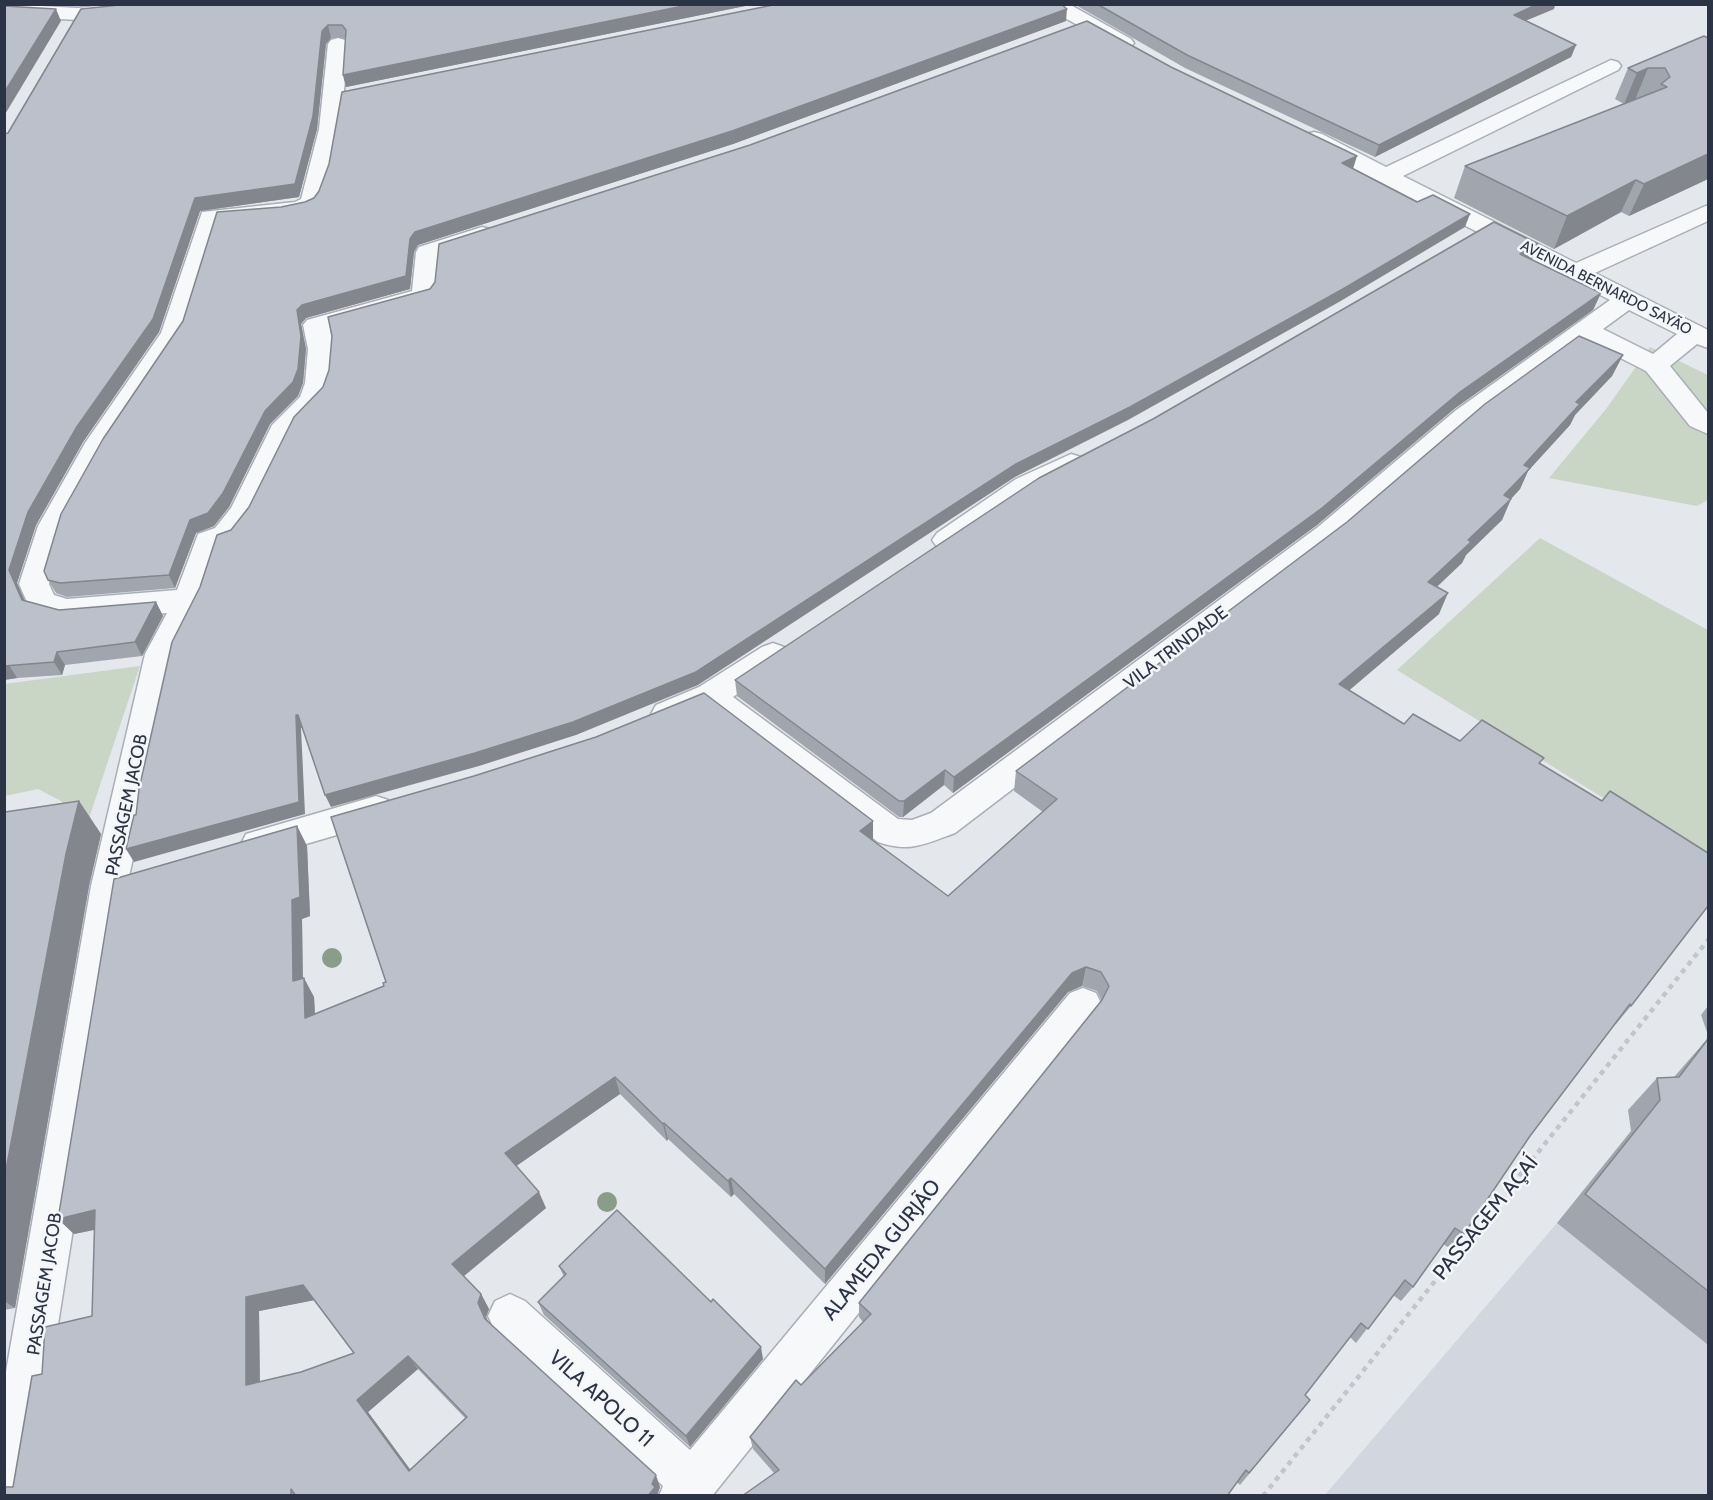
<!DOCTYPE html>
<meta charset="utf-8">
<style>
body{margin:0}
#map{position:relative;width:1713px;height:1500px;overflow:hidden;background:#e4e7ec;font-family:Cabin,sans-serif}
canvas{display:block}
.frame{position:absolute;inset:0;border:6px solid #2b3445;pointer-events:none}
</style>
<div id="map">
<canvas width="1713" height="1500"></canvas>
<div class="frame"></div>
</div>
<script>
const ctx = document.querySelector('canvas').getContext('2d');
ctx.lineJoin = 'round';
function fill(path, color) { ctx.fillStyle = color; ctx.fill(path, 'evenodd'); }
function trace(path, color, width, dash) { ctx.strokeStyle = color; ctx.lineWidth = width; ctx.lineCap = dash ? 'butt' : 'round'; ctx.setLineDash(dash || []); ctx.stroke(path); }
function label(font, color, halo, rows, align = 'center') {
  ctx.font = font + ' Cabin,sans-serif'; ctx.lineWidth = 5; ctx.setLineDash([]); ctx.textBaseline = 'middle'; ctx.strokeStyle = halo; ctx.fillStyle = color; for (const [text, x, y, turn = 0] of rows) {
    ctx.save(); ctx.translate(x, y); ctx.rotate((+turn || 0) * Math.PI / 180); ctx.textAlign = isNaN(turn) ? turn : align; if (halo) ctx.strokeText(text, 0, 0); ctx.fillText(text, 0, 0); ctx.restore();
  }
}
const built = new Path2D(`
 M1557 1223 1708 1345V1495L1324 1496Z`);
const green = new Path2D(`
 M1650 347 1708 375V500L1697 506 1549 478 1606 409Z
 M1540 538 1708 630V863L1397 670Z
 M140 666 82 839 61 801 38 789 5 796 4 684Z`);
const path = new Path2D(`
 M1263 1496 1708 940`);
const minor = new Path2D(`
 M4 4 78 8 116 4H193L191 8 184 10 78 20 4 16Z
 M1045 4H1069L1131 39 1134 43 1131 47H1117L1047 8Z
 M338 38 345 40 348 44C346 73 337 195 316 210 301 221 240 221 220 223L187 333 108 451 66 526 49 584 54 595 67 599 177 590 198 534 215 528 231 508 272 425 300 397 305 383 308 349 303 325 307 320 412 291 416 252 419 247 482 227 490 229 494 234 490 239 440 256 436 295 433 300 330 329 334 349 331 383 325 400 297 429 253 519 235 542 221 547 204 600 177 654 127 886 31 1496H4V1383L91 886 145 654 167 613 67 621 31 611 19 584 38 526 85 443 161 333 202 212 295 202 301 199 319 129 328 44 331 40Z
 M1611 60 1618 62 1621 66 1618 70 1403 176 1576 263 1708 205V221L1595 273 1708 330V348L1697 344 1670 366 1708 413V434L1690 426 1646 371 1587 341 1475 423 1338 541 955 833C925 844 910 853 878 842L707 711 667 726 656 723 651 714 656 705 699 687 762 647 773 643 784 647 789 655 784 663 733 697 898 819 912 820 931 813 1318 527 1455 411 1610 300 1306 144 1303 139 1306 134 1314 132 1322 134 1386 167ZM1629 310 1677 334 1653 354 1603 329Z
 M1071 454 1081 457 1085 463 1081 469 1036 493 957 547 947 550 937 547 932 540 937 533 1016 479Z
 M376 796 388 800 393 810 388 820 258 858 246 854 241 844 246 834Z
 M1083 988 1096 993 1102 1005 1096 1017 712 1496H659L663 1486 495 1331 488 1316 495 1301 510 1294 525 1301 690 1450 1070 993Z`);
const trees = [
 [332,958],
 [607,1202]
];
const wall = new Path2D(`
 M51 4H72L71 6Z
 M755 4 346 87 343 75 346 39 345 38H331L326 44 317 129 299 197 200 211 159 332 83 442 36 525 17 583 25 601 59 610 156 602 163 616 142 656 65 665 62 675 17 678 4 680V134L8 133 81 9Z
 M1074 4H1555L1554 9 1525 21 1576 45 1571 57 1375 157 1185 68Z
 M1066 21 733 144 418 245 414 252 410 289 306 318 301 324 306 349 303 383 298 396 270 424 229 507 214 526 196 533 175 588 67 597 56 593 48 580 281 207 305 202Z
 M1708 38V179L1629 216 1621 212 1554 249 1454 198 1465 166 1624 104 1615 99 1628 68Z
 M1538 244 1532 260 1601 293 1593 310 1454 409 1317 525 953 793 944 785 903 817H899L737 696 735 680Z
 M1623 355 1612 376 1575 415 1570 425 1528 471 1520 489 1511 499 1502 520 1466 555 1462 563 1437 587 1439 614 1349 690 1404 724 1460 741 1540 764 1631 1006 1616 1024V1023L1530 1136 1464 1234 1451 1249 1443 1244 1413 1287 1401 1301 1393 1295 1356 1343 1350 1337 1305 1395 1310 1400 1240 1485 1237 1482 774 1473 753 1449 750 1437 863 1322 859 1317V1303L1102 1001 1097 991 1082 986 1068 992 825 1284 734 1194 731 1197 668 1139 667 1141 620 1094 516 1166 546 1208 463 1277 481 1294 489 1309 486 1317 488 1321 660 1487 658 1493 659 1496H4L13 1487 42 1374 92 1316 95 1230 74 1234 58 1219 297 826 307 846 310 916 302 919 303 978 314 997 315 1014 873 841 948 896 1043 812 1014 791 1016 771ZM314 1300 354 1353 301 1372 260 1382 259 1311ZM418 1369 465 1418 410 1469 368 1412Z
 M79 801 101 834 89 886 15 1308 4 1310V814Z
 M1708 1006V1035L1701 1015Z
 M1708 1038V1345L1557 1223 1631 1131 1628 1110 1657 1078 1674 1077Z
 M559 1266 763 1359 690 1447 544 1315 538 1302 564 1277Z`);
const shadedWall = new Path2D(`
 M693 4H755L346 87 343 75Z
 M1538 4H1555L1554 9 1510 27 1514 15Z
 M56 9 61 21 4 116V93Z
 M1067 9 1066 21 733 144 418 245 414 252 410 289 306 318 301 324 306 349 303 383 298 396 270 424 229 507 214 526 196 533 175 588 169 575 190 520 297 310 302 305 410 239 415 232Z
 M328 25 331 38 326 44 317 129 299 197 200 211 159 332 83 442 36 525 17 583 30 613 22 600 9 570 28 512 195 198Z
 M1576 45 1571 57 1375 157 1379 145Z
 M1648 68 1635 100 1624 104 1637 73Z
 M1708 154V179L1629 216 1644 184Z
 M1357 156 1353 169 1342 163Z
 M1636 180 1621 212 1554 249 1567 216Z
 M1470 214 1465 227 1339 302 1128 420 1015 477 698 685 576 735 479 766 331 807 325 795 1016 464Z
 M1538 244 1531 261 1520 254Z
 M1601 293 1593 310 1454 409 1317 525 953 793 954 777 1460 392Z
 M1623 355 1612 376 1575 415 1570 425 1528 471 1520 489 1508 502 1511 499 1502 520 1466 555 1462 563 1419 603 1428 582 1468 540 1504 495 1524 465 1576 402Z
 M1448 593 1439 614 1332 705 1339 684Z
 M156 602 163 616 142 656 135 642Z
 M57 652 65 665 62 675 54 662Z
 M9 665 17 678 4 680V666Z
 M296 715H298L304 728H301L305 814 134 862 126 849Z
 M945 770 944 785 903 817 904 801Z
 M79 801 101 834 89 886 15 1308 4 1301V1180L66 854Z
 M873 821V841L860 831Z
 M297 826 307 846 310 916 302 919 303 999 293 981 292 900Z
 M1086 967 1082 986 1068 992 825 1284V1269L1072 973Z
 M304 978 314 997 316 1036 305 1018Z
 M615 1077 620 1094 512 1169 505 1153Z
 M664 1123 668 1139 667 1141 663 1124Z
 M731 1178 734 1194 731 1197 728 1181Z
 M539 1192 546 1208 460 1279 452 1264Z
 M95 1210 111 1226 74 1234 58 1219Z
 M303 1285 315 1300 259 1311 260 1398 246 1385V1297Z
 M481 1294 489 1309 486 1317 493 1333 478 1303Z
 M761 1347 763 1359 690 1447 686 1436Z
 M408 1356 418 1369 368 1412 419 1482 409 1471 357 1400Z
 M656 1475 660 1487 658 1493 659 1496H648Z`);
const building = new Path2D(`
 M129 4H693L343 75 346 30 342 25H328L322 31 313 116 295 184 195 198 153 319 76 428 28 512 9 570 22 600 59 610 156 602 135 642 57 652 54 662 4 666V134L8 133 81 9Z
 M778 4H1061L1067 9 732 131 415 232 410 239 406 276 302 305 297 310 301 336 298 369 293 382 265 411 223 493 208 513 190 520 169 575 60 583 48 580 44 571 61 514 103 439 183 321 217 212 281 207 305 202 314 198 319 191 329 164 342 92Z
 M1097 4H1538L1514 15 1576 45 1379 145 1187 55Z
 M4 6 56 9 4 93Z
 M1087 21 1171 67 1357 156 1342 163 1417 202 1433 195 1470 214 1343 289 1130 407 1016 464 696 672 573 722 475 753 325 795 298 715H296L299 802 126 849 134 815H136L139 789 172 642 200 587 217 535 231 530 249 507 294 417 323 387 329 370 332 336 328 317 430 289 435 282 439 244 750 145Z
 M1704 36 1708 38V154L1644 184 1636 180 1567 216 1465 166 1667 87 1661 84 1670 77 1665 68H1648L1637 73 1628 68Z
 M1494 222 1538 244 1520 254 1601 293 1460 392 1322 508 954 777 945 770 904 801H899L735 680 1039 478 1153 419Z
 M1579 336 1623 355 1576 402 1580 404 1524 465 1530 468 1504 495 1511 499 1468 540 1471 542 1428 582 1448 593 1339 684 1404 724 1413 714 1460 741 1482 720 1544 758 1539 763 1602 801 1610 791 1708 853V906L1631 1006 1630 1004 1530 1136 1464 1234 1455 1228 1413 1287 1405 1280 1368 1329 1361 1323 1305 1395 1310 1400 1249 1473 1246 1470 1227 1496H742L779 1470 750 1437 796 1380 801 1385 871 1314 859 1303 1102 1000 1109 986 1101 972 1086 967 1072 973 825 1269 731 1178 728 1181 664 1123 663 1124 615 1077 505 1153 539 1192 452 1264 481 1294 478 1303 485 1319 656 1475 652 1484 655 1487 648 1496H296L291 1489V1496H4V1487H13L32 1376 42 1374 45 1327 92 1316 95 1210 58 1219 114 879 297 826 300 897 292 900 293 981 304 978 305 1018 384 986 383 983 386 982 331 817 474 776 596 737 704 693 873 821 860 831 948 896 1057 799 1016 771 1347 522 1485 404ZM303 1285 354 1353 301 1372 246 1385V1297ZM408 1356 467 1417 409 1471 357 1400Z
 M79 801 66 854 4 1180V814L5 812Z
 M1708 1039V1291L1585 1194 1660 1100 1657 1078 1679 1077Z
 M617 1210 711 1302 713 1299 761 1347 686 1436 538 1302 566 1274 559 1266Z`);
const farStreetnames = [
 ["AVENIDA BERNARDO SAYÃO",1606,288,27]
];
const streetNames = [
 ["VILA TRINDADE",1176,648,-37],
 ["PASSAGEM JACOB",127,805,-78],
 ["PASSAGEM JACOB",45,1284,-81]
];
const nearStreetnames = [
 ["PASSAGEM AÇAÍ",1486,1218,-51],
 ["ALAMEDA GURJÃO",882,1250,-51],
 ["VILA APOLO 11",601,1399,42]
];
fill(built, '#d2d6de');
fill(green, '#c9d6c5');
trace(minor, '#a9aeb7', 3);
trace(path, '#c2c5cb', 4.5, [5, 5]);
fill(minor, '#f7f8fa');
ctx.fillStyle = '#899d89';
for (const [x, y] of trees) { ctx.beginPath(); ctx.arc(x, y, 10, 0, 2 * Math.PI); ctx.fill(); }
fill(wall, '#a1a5ae');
fill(shadedWall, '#83868d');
fill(building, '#bbc0ca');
trace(building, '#83868d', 1.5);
label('15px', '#2b3445', '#f4f6f9', farStreetnames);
label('18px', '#2b3445', '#f4f6f9', streetNames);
label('21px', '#2b3445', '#f4f6f9', nearStreetnames);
</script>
